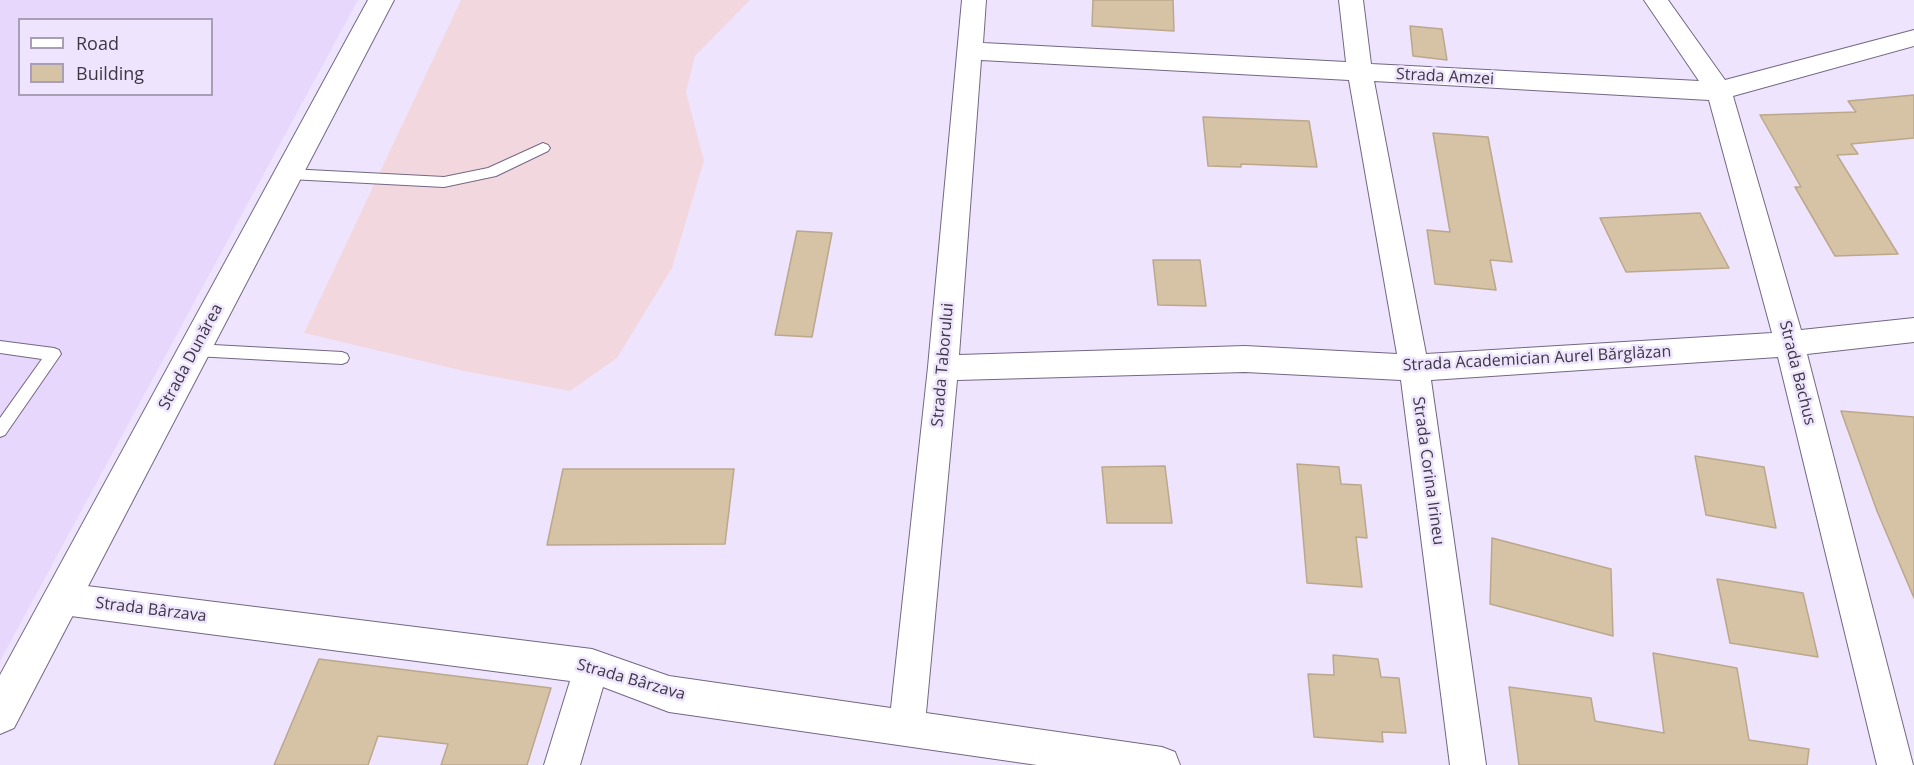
<!DOCTYPE html>
<meta charset="utf-8">
<style>
body{margin:0}
#map{position:relative;width:1914px;height:765px;overflow:hidden;background:#efe4fe;font-family:"Open Sans",sans-serif}
canvas{display:block}
.legend{position:absolute;left:18px;top:18px;width:195px;height:78px;box-sizing:border-box;background:#efe4fe;border:2px solid #a89fb4;margin:0;padding:8px 10px;list-style:none;font-size:18px;color:#3d3844}
.legend li{display:flex;align-items:center;gap:12px;height:30px}
.legend b{width:30px;border:2px solid #a89fb4}
</style>
<div id="map">
<canvas width="1914" height="765"></canvas>
<ul class="legend">
<li><b style="height:8px;background:#fff"></b>Road</li>
<li><b style="height:16px;background:#d6c2a5"></b>Building</li>
</ul>
</div>
<script>
const ctx = document.querySelector('canvas').getContext('2d');
ctx.lineJoin = 'round';
function fill(path, color) { ctx.fillStyle = color; ctx.fill(path, 'evenodd'); }
function trace(path, color, width, dash) { ctx.strokeStyle = color; ctx.lineWidth = width; ctx.lineCap = dash ? 'butt' : 'round'; ctx.setLineDash(dash || []); ctx.stroke(path); }
function label(font, color, halo, rows, align = 'center') {
  ctx.font = font + ' "Open Sans",sans-serif'; ctx.lineWidth = 5; ctx.setLineDash([]); ctx.textBaseline = 'middle'; ctx.strokeStyle = halo; ctx.fillStyle = color; for (const [text, x, y, turn = 0] of rows) {
    ctx.save(); ctx.translate(x, y); ctx.rotate((+turn || 0) * Math.PI / 180); ctx.textAlign = isNaN(turn) ? turn : align; if (halo) ctx.strokeText(text, 0, 0); ctx.fillText(text, 0, 0); ctx.restore();
  }
}
const industrial = new Path2D(`
 M461 0H750L695 56 686 92 704 161 672 268 617 358 570 391 464 371 304 333Z`);
const built = new Path2D(`
 M0 0H358L0 661ZM20 20H212V94H20Z`);
const building = new Path2D(`
 M1093 0H1173L1174 31 1092 26Z
 M1410 26 1442 29 1447 60 1413 56Z
 M1914 95V138L1851 144 1858 154 1837 155 1898 254 1835 256 1795 187H1801L1760 115 1856 112 1848 101Z
 M1203 117 1309 121 1317 167 1241 164V167L1208 166Z
 M1433 133 1488 137 1512 262 1490 260 1496 290 1435 284 1427 230 1450 232Z
 M1700 213 1729 268 1626 272 1600 218Z
 M797 231 832 233 812 337 775 335Z
 M1153 260H1200L1206 306 1158 305Z
 M1841 411 1914 417V598L1877 511Z
 M1695 456 1764 467 1776 528 1706 515Z
 M1297 464 1339 467 1341 484 1361 485 1367 538 1356 537 1362 587 1307 583Z
 M1165 466 1172 523H1107L1102 467Z
 M563 469H734L725 544 547 545Z
 M1492 538 1611 569 1613 636 1490 604Z
 M1717 579 1803 593 1818 657 1730 643Z
 M1653 653 1737 668 1749 740 1809 749 1807 765H1519L1509 687 1591 698 1595 721 1664 733Z
 M1333 655 1378 659 1381 677 1399 678 1406 733 1382 732 1383 742 1314 737 1308 674 1334 675Z
 M319 659 551 688 527 765H441L448 744 378 736 368 765H274Z`);
const service = new Path2D(`
 M543 143 548 145 550 148 548 151 496 176 444 187 289 179 282 174 289 169 444 177 488 168Z
 M0 341 54 348 59 350 61 354 5 435 0 437V418L42 359 0 353Z
 M195 344 342 352 347 354 349 358 347 362 342 364 195 356 190 354 188 350 190 346Z`);
const minor = new Path2D(`
 M962 0H986L983 43 1346 62 1339 0H1363L1371 64 1699 81 1644 0H1668L1725 80 1914 30V46L1733 96 1801 330 1914 318V342L1807 354 1913 765H1877L1778 357 1431 380 1486 765H1450L1401 380 1245 372 957 380 926 713 1162 747 1175 752 1180 765H1037L669 712 603 687 580 765H544L570 681 63 615 51 611 46 599 51 587 63 583 592 649 669 676 891 708 928 367ZM981 60 1349 80 1397 354 1245 346 959 355ZM1374 81 1709 100 1772 333 1426 354Z`);
const tertiary = new Path2D(`
 M368 0H394L14 728 0 734V675Z`);
const streetNames = [
 ["Strada Amzei",1445,77,3],
 ["Strada Dunărea",191,357,-62],
 ["Strada Academician Aurel Bărglăzan",1537,359,-3],
 ["Strada Taborului",943,365,-85],
 ["Strada Bachus",1797,373,76],
 ["Strada Corina Irineu",1428,471,82],
 ["Strada Bârzava",151,610,7],
 ["Strada Bârzava",631,680,16]
];
fill(industrial, '#f2d8de');
fill(built, '#e7d7fd');
fill(building, '#d6c2a5');
trace(building, '#bba88c', 1.5);
trace(service, '#746783', 2);
trace(minor, '#746783', 2);
trace(tertiary, '#746783', 2);
fill(service, '#fff');
fill(minor, '#fff');
fill(tertiary, '#fff');
label('16px', '#3d3844', '#efe4fe', streetNames);
</script>
